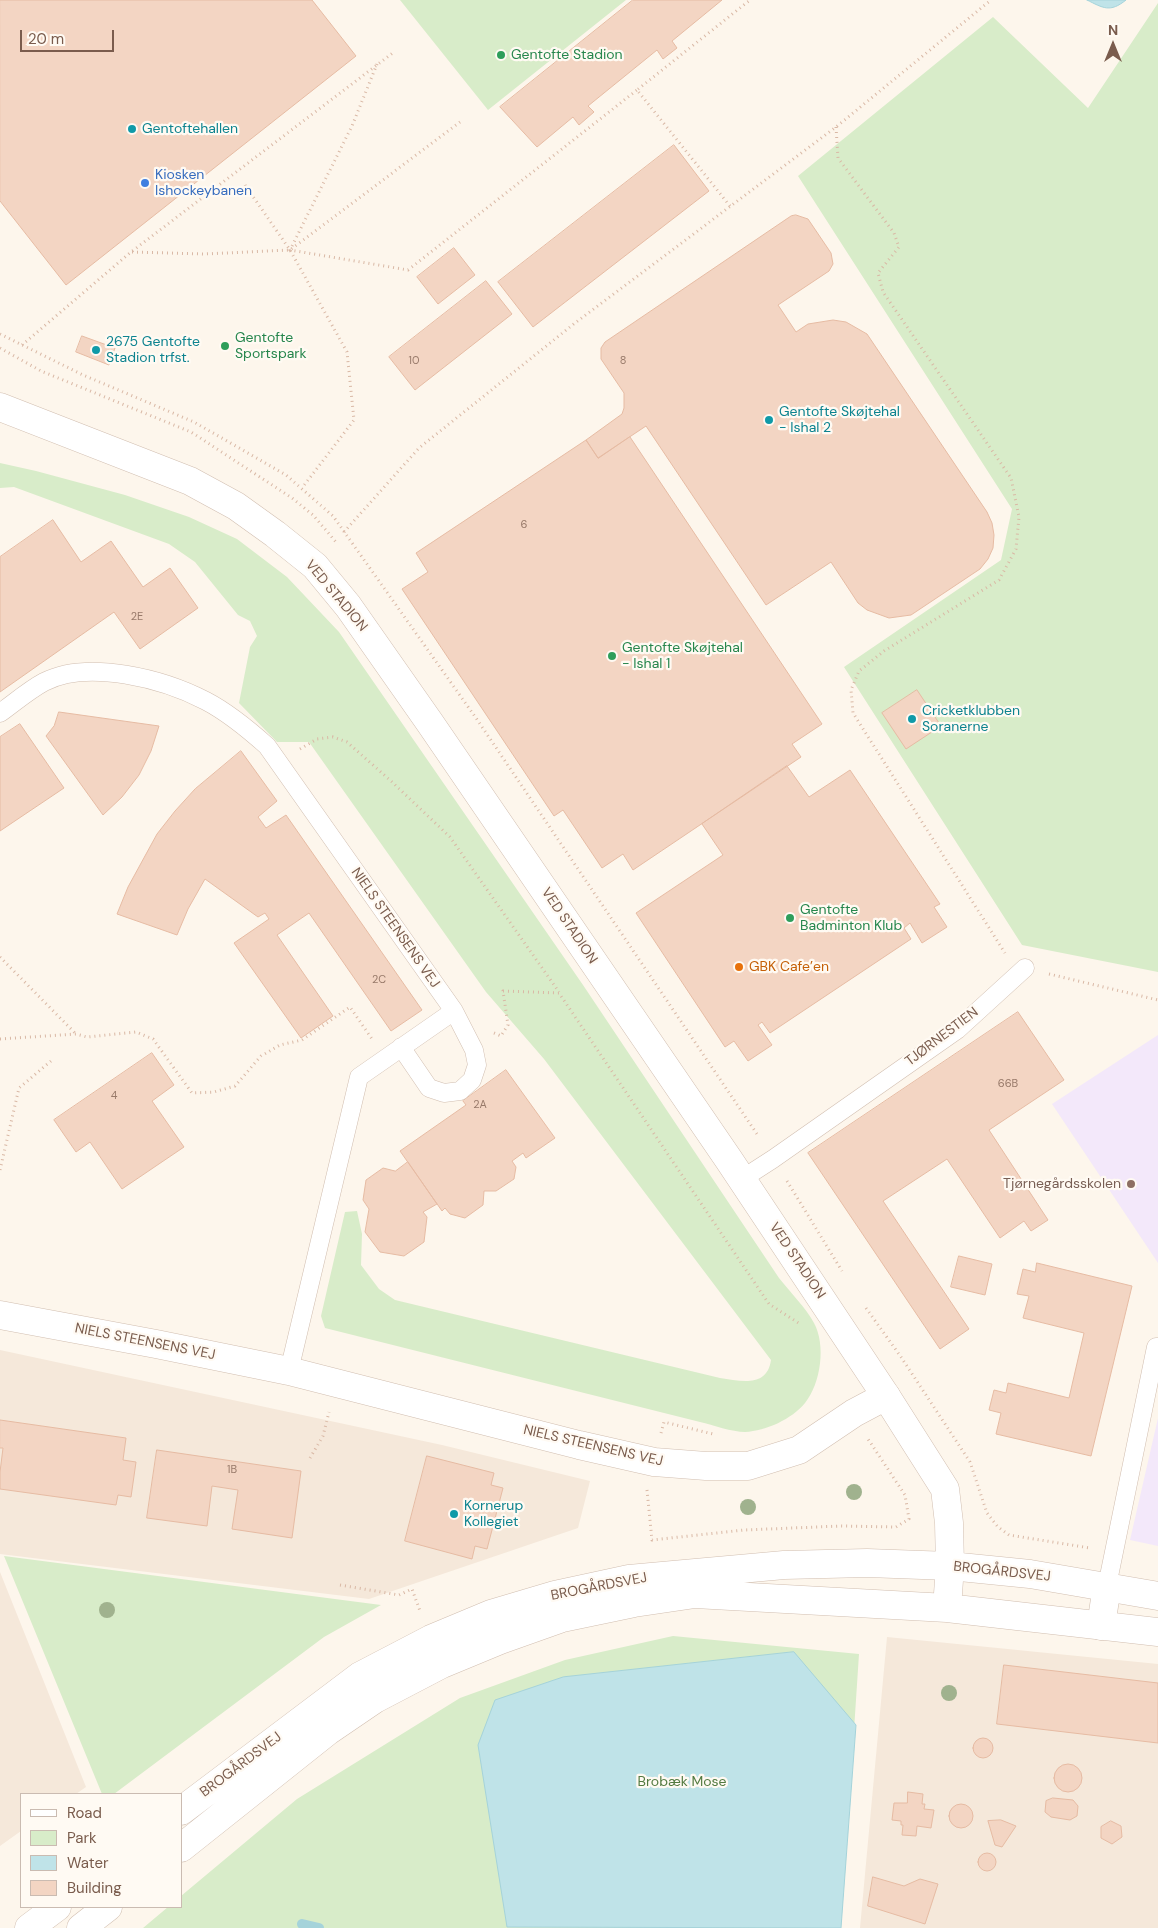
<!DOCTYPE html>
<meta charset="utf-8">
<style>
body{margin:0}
#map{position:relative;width:1158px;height:1928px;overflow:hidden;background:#fdf6ec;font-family:"DM Sans",sans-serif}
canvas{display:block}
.legend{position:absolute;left:20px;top:1793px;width:162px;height:115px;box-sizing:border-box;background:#fffaf3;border:1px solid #cabbb1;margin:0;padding:6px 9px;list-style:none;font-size:15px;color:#7a5c4d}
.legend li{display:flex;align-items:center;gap:10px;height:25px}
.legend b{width:25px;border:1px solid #cabbb1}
.north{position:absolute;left:1088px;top:20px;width:50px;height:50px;-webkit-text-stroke:4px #fffaf3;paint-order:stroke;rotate:0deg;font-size:14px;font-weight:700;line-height:20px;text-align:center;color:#7a5c4d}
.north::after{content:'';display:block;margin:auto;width:18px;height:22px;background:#7a5c4d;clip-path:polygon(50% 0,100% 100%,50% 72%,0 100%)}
.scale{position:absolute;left:20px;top:30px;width:94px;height:22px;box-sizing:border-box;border:2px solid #7a5c4d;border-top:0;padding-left:6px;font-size:15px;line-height:18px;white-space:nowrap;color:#7a5c4d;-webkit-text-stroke:4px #fffaf3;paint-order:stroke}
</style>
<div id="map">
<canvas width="1158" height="1928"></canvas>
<ul class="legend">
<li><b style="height:6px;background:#fff"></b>Road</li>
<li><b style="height:14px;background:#d8ecc9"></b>Park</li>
<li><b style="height:14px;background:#bfe3e8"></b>Water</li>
<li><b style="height:14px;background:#f3d5c3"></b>Building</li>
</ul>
<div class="north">N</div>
<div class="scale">20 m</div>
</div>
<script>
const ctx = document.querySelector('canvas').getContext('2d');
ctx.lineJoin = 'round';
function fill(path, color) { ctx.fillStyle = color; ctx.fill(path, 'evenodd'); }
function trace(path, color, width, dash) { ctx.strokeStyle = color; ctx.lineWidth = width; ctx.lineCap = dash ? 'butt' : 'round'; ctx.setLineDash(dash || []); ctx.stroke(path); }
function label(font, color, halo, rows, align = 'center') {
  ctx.font = font + ' "DM Sans",sans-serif'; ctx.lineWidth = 4.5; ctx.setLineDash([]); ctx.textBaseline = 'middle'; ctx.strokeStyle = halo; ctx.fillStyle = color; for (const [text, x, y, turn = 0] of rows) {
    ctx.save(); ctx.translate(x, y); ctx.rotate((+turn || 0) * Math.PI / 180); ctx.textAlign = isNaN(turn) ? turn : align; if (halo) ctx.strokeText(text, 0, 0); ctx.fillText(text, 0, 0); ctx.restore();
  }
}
const residential = new Path2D(`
 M0 1350 442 1445 590 1481 578 1528 369 1599 0 1554Z
 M0 1572 86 1787 76 1794H21V1831L0 1846Z
 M887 1637 1158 1664V1928H860Z`);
const education = new Path2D(`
 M1158 1035V1263L1052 1104Z
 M1158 1418V1546L1130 1540Z`);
const green = new Path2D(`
 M400 0H626L488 110Z
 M1158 3V972L1022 945 844 667 1001 560 1012 509 798 176 993 17 1088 108Z
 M0 463 36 471 125 495 189 517 237 539 287 577 339 632 583 985 779 1278C790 1292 806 1308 814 1323 826 1345 821 1383 805 1403 792 1419 766 1431 745 1432 732 1432 713 1425 700 1422L325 1328 321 1316 345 1212 357 1211 362 1234 361 1265 379 1289 395 1300 720 1378C741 1381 767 1388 771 1360L544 1059 486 992 309 742H277L239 703 250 647 257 636 250 621 238 615 195 562 169 544 14 487 0 488Z
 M4 1556 381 1605 324 1637 114 1794H102Z
 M673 1636 859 1654 841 1928H143L168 1907H181V1896L297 1799 460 1698 565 1660Z`);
const water = new Path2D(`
 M1087 0H1126C1110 13 1103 8 1087 0Z
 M794 1652 856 1725 841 1928 507 1927 478 1745 495 1700 563 1677Z`);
const stream = new Path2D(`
 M302 1924 319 1928`);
const building = new Path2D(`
 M0 0H312L356 56 66 285 0 201Z
 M633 0H722L672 41 677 48 663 59 657 50 588 106 594 112 579 125 573 117 537 147 500 107Z
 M674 145 709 191 533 327 498 282Z
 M796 215 808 219 831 253 833 264 829 271 778 305 796 332 808 324 833 320 846 322 867 334 987 512 992 523 994 535 993 548 988 559 980 569 911 615 889 618 867 610 858 603 831 562 766 605 646 426 598 458 586 440 622 414 624 408V393L601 359V348L605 342 791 216Z
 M454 248 475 275 438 304 417 277Z
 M486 281 512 314 415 390 389 357Z
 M82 336 115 348 109 365 76 352Z
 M630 437 822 724 792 744 801 757 633 870 623 854 602 868 563 810 554 816 402 589 428 572 416 553 586 440 598 458Z
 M53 520 81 562 111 541 143 587 170 568 198 608 140 649 114 612 0 692V557Z
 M917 690 941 726 906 749 882 713Z
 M59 712 159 726 151 751 139 775 122 797 103 815 46 736 54 726Z
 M20 724 64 788 0 831V737Z
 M241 751 277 801 258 817 266 828 286 815 422 1010 391 1031 309 913 277 935 333 1016 301 1038 234 943 269 919 265 913 258 917 205 879 188 909 177 935 117 914 128 887 157 834 175 811 195 789Z
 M787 766 809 797 850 770 940 904 934 907 947 927 922 943 910 923 904 928 911 939 770 1033 762 1022 758 1025 772 1045 748 1061 734 1041 725 1047 636 913 723 855 702 824Z
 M1018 1012 1064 1080 989 1130 1048 1220 1031 1231 1024 1221 1000 1238 947 1159 883 1201 969 1329 940 1349 808 1153Z
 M152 1053 174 1085 152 1101 184 1147 122 1189 90 1142 76 1152 54 1120Z
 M506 1070 555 1138 526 1158 523 1153 512 1161 516 1167 514 1179 496 1191H484L483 1205 465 1218 450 1214 445 1208 442 1211 400 1151 466 1105 463 1101Z
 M408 1162 437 1204 423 1212 427 1217 424 1242 404 1256 380 1252 365 1232 369 1209 363 1200 366 1180 383 1168 395 1171Z
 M959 1256 992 1264 985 1295 951 1287Z
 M1037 1263 1132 1286 1091 1456 996 1434 1001 1413 989 1410 994 1390 1006 1393 1008 1383 1069 1398 1084 1333 1023 1318 1029 1296 1017 1294 1023 1269 1035 1272Z
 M0 1420 126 1438 123 1460 136 1462 131 1497 118 1495 116 1505 0 1489V1472L3 1448H0Z
 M157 1450 301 1471 292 1538 232 1529 238 1490 212 1486 207 1526 147 1518Z
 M427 1456 494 1473 491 1485 503 1488 487 1549 475 1546 472 1559 405 1541Z
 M1004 1665 1158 1683V1743L997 1724Z
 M973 1748a10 10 0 1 1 20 0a10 10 0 1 1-20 0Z
 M1054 1778a14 14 0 1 1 28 0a14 14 0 1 1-28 0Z
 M908 1792 923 1794 922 1804H925L924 1809 934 1810 931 1828 917 1826 916 1836 902 1835 903 1825H901V1821L892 1820 894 1803H907Z
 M1053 1798 1073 1800 1078 1806 1077 1816 1070 1820 1051 1817 1045 1812 1046 1801Z
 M949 1816a12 12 0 1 1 24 0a12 12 0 1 1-24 0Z
 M1001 1820 1016 1826 1002 1847 995 1845 988 1821Z
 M1111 1821 1121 1826 1122 1837 1112 1844 1101 1838V1827Z
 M978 1862a9 9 0 1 1 18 0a9 9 0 1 1-18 0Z
 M873 1877 904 1886 920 1879 938 1884 925 1924 868 1906Z`);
const path = new Path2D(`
 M377 64 352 126 290 250 408 270 637 90
 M836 127 838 158 894 233 899 247 878 273 883 292 1011 478 1019 517 1016 549 999 580 884 651 859 671 851 690 853 713 1005 953
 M245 185 290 250 347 352 354 420 302 488
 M730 206 637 90 750 0
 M132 252 204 254 290 250 460 122
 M0 334 83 375 194 422 286 475 333 516 476 718 759 1137
 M22 345 131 252 394 52
 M0 348 41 371 191 432 292 498 313 515 336 542
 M344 532 419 448 575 323 836 127 991 0
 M300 749 317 739 333 737 347 742 391 781 450 837 559 992
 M0 957 76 1034
 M1049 974 1158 1000
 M494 1033 501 1036 508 1025 503 991 559 993 769 1304 800 1324
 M0 1039 76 1034 87 1037 136 1032 153 1039 192 1093 214 1092 235 1086 261 1056 280 1045 302 1040 350 1007 372 1039
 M0 1170 19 1088 51 1061
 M787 1181 842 1271
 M866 1308 901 1357 970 1462 987 1513 998 1527 1009 1535 1090 1548
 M661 1433 664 1422 713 1434
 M310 1458 323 1436 329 1412
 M647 1490 652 1540 744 1530 841 1526 896 1527 909 1519 905 1495 868 1439
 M340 1585 399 1595 412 1589 420 1611`);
const service = new Path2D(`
 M0 713C14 703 29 690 44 682 88 659 164 679 206 701 229 713 248 729 267 746L454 1011 359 1077 289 1371
 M401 1047 429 1088 444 1093 460 1091 472 1080 477 1065 474 1050 454 1011
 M742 1179 773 1159 957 1030 1025 968
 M1107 1586 1156 1347H1158`);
const minor = new Path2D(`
 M0 1315 156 1344 289 1371 579 1445 654 1462 706 1466H748L799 1450 854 1413 886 1396
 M1101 1626 1107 1586`);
const tertiary = new Path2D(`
 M0 407 190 481 236 506 275 534 315 566 348 606 430 723 729 1160 886 1396 945 1489 949 1523 950 1566 947 1608
 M181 1811 360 1676 431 1639 491 1614 555 1595 629 1579 784 1565 867 1563 950 1566 1030 1574 1158 1596
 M181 1848 328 1731 375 1699 442 1664 500 1640 562 1618 634 1603 695 1594 947 1608 1158 1632
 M29 1928 57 1907
 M81 1928 108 1907`);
const trees = [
 [854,1492],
 [748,1507],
 [107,1610],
 [949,1693]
];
const markers = [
 [501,55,5,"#2e9e5b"],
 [132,129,5,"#0f9aa8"],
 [145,183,5,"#3f7fe0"],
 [225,346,5,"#2e9e5b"],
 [96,350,5,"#0f9aa8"],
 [769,420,5,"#0f9aa8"],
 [612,656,5,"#2e9e5b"],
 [912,719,5,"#0f9aa8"],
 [790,918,5,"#2e9e5b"],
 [739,967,5,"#e8710a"],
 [1131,1184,5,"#8d6e63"],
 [454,1514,5,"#0f9aa8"]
];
const numberNames = [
 ["10",414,361],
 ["8",623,361],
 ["6",524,525],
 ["2E",137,617],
 ["2C",379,980],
 ["66B",1008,1084],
 ["4",114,1096],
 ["2A",480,1105],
 ["1B",232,1470]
];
const leisureNames = [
 ["Gentofte Stadion",511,55],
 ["Gentofte",235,338],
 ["Sportspark",235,354],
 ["Gentofte Skøjtehal",622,648],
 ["- Ishal 1",622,664],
 ["Gentofte",800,910],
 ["Badminton Klub",800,926]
];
const cultureNames = [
 ["Gentoftehallen",142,129],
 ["2675 Gentofte",106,342],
 ["Stadion trfst.",106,358],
 ["Gentofte Skøjtehal",779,412],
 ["- Ishal 2",779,428],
 ["Cricketklubben",922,711],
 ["Soranerne",922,727],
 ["Kornerup",464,1506],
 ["Kollegiet",464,1522]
];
const shopNames = [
 ["Kiosken",155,175],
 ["Ishockeybanen",155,191]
];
const streetNames = [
 ["VED STADION",336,596,50],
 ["VED STADION",569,926,56],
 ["NIELS STEENSENS VEJ",395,928,55],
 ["TJØRNESTIEN",942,1037,-37],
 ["VED STADION",797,1261,56],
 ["NIELS STEENSENS VEJ",145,1342,11],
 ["NIELS STEENSENS VEJ",593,1446,13],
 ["BROGÅRDSVEJ",1002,1572,6],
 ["BROGÅRDSVEJ",599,1587,-11],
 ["BROGÅRDSVEJ",241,1765,-37]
];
const foodNames = [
 ["GBK Cafe’en",749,967]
];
const educationNames = [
 ["Tjørnegårdsskolen",1121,1184]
];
const parkNames = [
 ["Brobæk Mose",682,1782]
];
fill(residential, '#f5e8da');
fill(education, '#f3e8fa');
fill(green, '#d8ecc9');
fill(water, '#bfe3e8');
trace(water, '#a5d3da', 1);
trace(stream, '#a5d3da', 10);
fill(building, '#f3d5c3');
trace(building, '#e6bba3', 1);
trace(service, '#d1beb0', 19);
trace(minor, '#d1beb0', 29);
trace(tertiary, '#d1beb0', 29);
trace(path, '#d9b8a5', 3, [1, 4]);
trace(service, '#fff', 18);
trace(minor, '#fff', 28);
trace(tertiary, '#fff', 28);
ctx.fillStyle = '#a0b28e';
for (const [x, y] of trees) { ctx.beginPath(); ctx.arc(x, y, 8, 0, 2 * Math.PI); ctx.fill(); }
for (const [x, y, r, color] of markers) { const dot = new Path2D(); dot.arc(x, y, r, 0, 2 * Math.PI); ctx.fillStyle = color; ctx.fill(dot); trace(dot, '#fffaf3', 2); }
label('11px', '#987a6a', null, numberNames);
label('14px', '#27864d', '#fffaf3', leisureNames, 'left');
label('14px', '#0d838f', '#fffaf3', cultureNames, 'left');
label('14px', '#366cbe', '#fffaf3', shopNames, 'left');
label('14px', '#7a5c4d', '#fffaf3', streetNames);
label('14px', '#c56008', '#fffaf3', foodNames, 'left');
label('14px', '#785e54', '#fffaf3', educationNames, 'right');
label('14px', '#537a41', '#fffaf3', parkNames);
</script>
